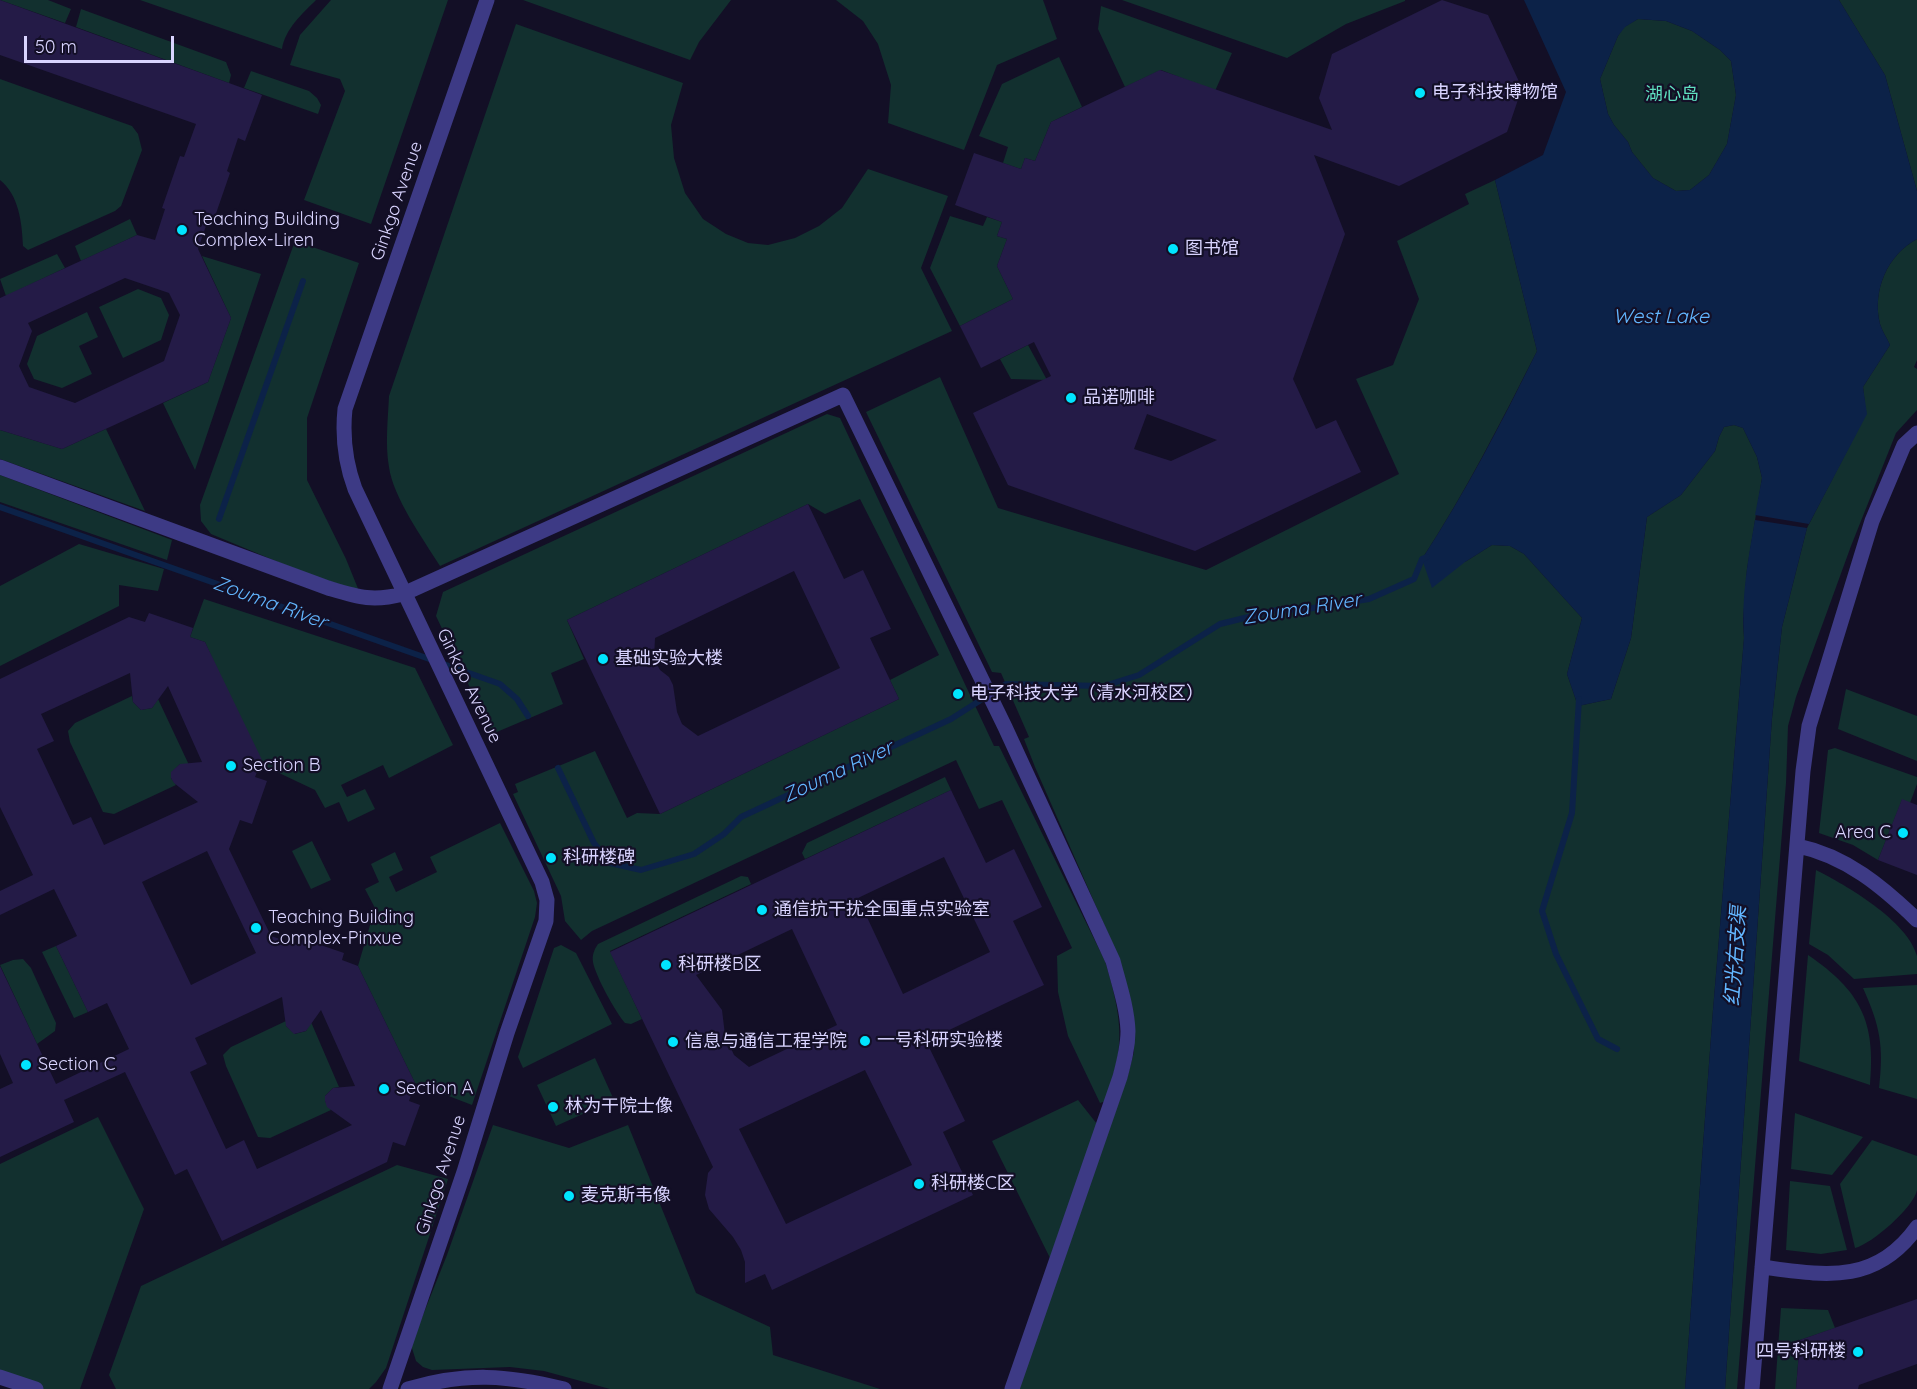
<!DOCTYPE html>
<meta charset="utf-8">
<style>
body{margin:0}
#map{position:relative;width:1917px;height:1389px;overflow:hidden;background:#130f26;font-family:Quicksand,sans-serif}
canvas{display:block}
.scale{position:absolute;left:24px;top:36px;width:150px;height:27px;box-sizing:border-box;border:3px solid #d9d4ff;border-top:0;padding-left:8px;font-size:18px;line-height:21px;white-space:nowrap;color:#d9d4ff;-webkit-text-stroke:4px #130f26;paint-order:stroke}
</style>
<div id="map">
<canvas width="1917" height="1389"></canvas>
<div class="scale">50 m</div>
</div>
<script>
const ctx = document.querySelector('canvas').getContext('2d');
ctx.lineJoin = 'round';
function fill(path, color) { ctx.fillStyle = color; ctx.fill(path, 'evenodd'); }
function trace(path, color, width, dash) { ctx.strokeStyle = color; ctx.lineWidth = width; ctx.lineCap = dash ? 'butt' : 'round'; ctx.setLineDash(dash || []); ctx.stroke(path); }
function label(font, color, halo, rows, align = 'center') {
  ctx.font = font + ' Quicksand,"Noto Sans SC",sans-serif'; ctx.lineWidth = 4.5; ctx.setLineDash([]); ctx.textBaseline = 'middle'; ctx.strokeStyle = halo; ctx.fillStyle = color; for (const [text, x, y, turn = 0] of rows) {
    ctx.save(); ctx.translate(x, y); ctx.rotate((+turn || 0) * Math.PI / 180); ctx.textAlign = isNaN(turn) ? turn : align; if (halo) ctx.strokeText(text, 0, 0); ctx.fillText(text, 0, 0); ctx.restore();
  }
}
const green = new Path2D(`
 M0 0H48L71 9 65 23Z
 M140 0H316C302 14 285 29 282 49Z
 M331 0H448L371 224 304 200 345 91 340 79 290 65 300 35Z
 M523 0H731L699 42 690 60Z
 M836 0H1043L1057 39 997 65 964 150 888 123 891 85 878 44 863 21Z
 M1122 0H1405V1L1346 24 1287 58Z
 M1839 0H1917V191L1885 75Z
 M1101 6 1232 53 1215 91 1161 70 1125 87 1098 29Z
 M81 9 226 62 231 75 229 83 76 27Z
 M1638 19 1666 21 1692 31 1720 50 1731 61 1736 95 1727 144 1709 175 1690 190 1676 191 1653 178 1632 152 1628 142 1614 125 1608 114 1600 79 1618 36 1624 27Z
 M516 24 683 83 671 125 674 158 685 193 703 219 726 234 748 243 768 245 795 238 819 226 842 208 868 169 948 196 921 268 952 331 440 566C423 539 393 497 389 467 385 444 388 419 389 396Z
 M1059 57 1082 107 1051 122 1035 161 1025 158 1021 169 1003 163 1008 147 979 136 1002 84Z
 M251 71 309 91 317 98 321 105 318 114 244 88Z
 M0 79 132 126 138 134 142 150 121 206 115 211 28 250 23 246C22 223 19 195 0 180Z
 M1495 180 1537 351C1501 422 1465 493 1422 559L1465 562 1492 545 1510 546 1524 554 1582 618 1567 674 1578 706 1611 699 1631 638 1647 517 1681 495 1715 451 1719 437 1724 427 1734 425 1743 428 1757 457 1762 478 1747 569 1743 621 1744 638 1713 1010 1685 1389H1018L1127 1078 1134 1052V1024L1120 961 1035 767 1024 739 1029 737 1001 673 992 672 866 412 940 377 998 508 1206 570 1399 474 1356 379 1393 365 1419 299 1397 241 1469 204 1465 194Z
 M950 216 983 226 987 217 1002 222 997 236 1007 239 997 266 1013 299 960 326 930 268Z
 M130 219 137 235 81 261 75 246Z
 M1917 239V360L1914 367 1917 369V410L1896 433 1851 546 1796 697 1788 726 1786 783 1737 1389H1725L1772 718 1782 627 1807 528 1866 414 1863 387 1890 345C1887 338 1882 331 1880 324 1872 291 1887 255 1917 239Z
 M295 241 359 263 307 418V480L346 559 359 591 302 572 211 534 201 521 200 505Z
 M57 254 65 268 6 296 0 279Z
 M202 256 261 274 195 470 163 403 208 382 231 318Z
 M138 289 161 298 169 315 161 340 123 358 99 307Z
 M87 312 98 337 79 346 92 374 62 388 34 379 27 364 37 336Z
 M1028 345 1047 380 1011 379 1000 359Z
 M827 414 840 418 994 746H999L1105 961C1114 991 1123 1023 1118 1055 1115 1070 1110 1086 1106 1101L1100 1103 1068 1036 1058 992 1057 956 1072 948 1002 800 979 809 956 760 592 931 581 940 565 921 561 896 513 794 518 792 515 784 595 751 627 818 637 813 660 814 899 699 890 680 939 655 860 499 825 514 808 504 567 620 584 659 551 673 563 704 492 734 436 616 443 592Z
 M106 429 145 511 0 459V430L62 449Z
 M0 475 172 540 167 560 0 502Z
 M79 544 164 569 158 591 119 585V606L0 666V586Z
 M204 599 415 668 453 745 389 778 383 765 341 785 347 797 365 789 375 809 348 822 339 802 325 808 315 790 260 764 205 642 190 637Z
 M1846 689 1917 716V761L1838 729Z
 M132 696 133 702 141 710 152 708 158 699 189 765 180 764 172 772 171 778 176 785 114 814 103 812 70 742 68 731 75 723Z
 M1835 748 1917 777V784L1910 803 1902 800 1878 860 1853 845 1819 833 1828 750Z
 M945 777 951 790 805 859 802 853 807 843Z
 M500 823 534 891 537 903 535 917 472 1105 415 1083 358 966 375 908 365 889 379 882 371 864 395 852 403 870 389 877 396 892 437 872 430 857Z
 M312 841 331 880 311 889 292 851Z
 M1816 870C1846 885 1908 921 1917 956 1917 961 1917 969 1917 974L1854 979 1828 955 1809 944Z
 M741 876 748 877 751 884 610 951 642 1019 631 1024 625 1023C616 1013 595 975 593 962 592 955 594 950 598 944Z
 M561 945 576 953 612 1024 523 1068 518 1057 554 948Z
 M56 946 88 1012 74 1018 42 952Z
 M1808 955C1861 991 1876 1022 1870 1085L1799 1061Z
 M23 959 31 968 56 1023 55 1031 37 1044 0 965 13 960Z
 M1917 985V1099L1879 1088C1884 1046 1880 1026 1863 988Z
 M286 1021V1026L295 1034 306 1031 311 1022 339 1087 333 1088 325 1096V1101L331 1110 270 1138 258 1137 226 1066 223 1055 231 1047Z
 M595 1058 614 1100 556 1126 537 1085Z
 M1078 1100 1097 1124 1050 1258 992 1141Z
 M1795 1113 1863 1137 1832 1175 1791 1169Z
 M98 1117 144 1209 80 1389H36L0 1377V1164Z
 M493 1125 569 1148 628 1125 696 1293 770 1327 773 1355 880 1389H610L544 1371 510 1367 432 1370 423 1367 416 1361 411 1345 447 1255Z
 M1872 1140 1917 1156C1917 1167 1917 1180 1917 1190 1914 1207 1872 1244 1855 1248L1840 1184Z
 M397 1165 448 1179 386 1368 376 1382 369 1389H116L109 1375 141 1286Z
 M1790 1181 1830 1186 1847 1250 1821 1254 1786 1250Z
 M1781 1308 1828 1310 1835 1328 1800 1340 1796 1389H1775Z`);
const water = new Path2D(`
 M1524 0H1839L1885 75 1917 191V239C1887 255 1872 291 1880 324 1882 331 1887 338 1890 345L1863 387 1867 414 1809 524 1755 515 1762 478 1757 457 1743 428 1734 425 1724 427 1719 437 1715 451 1681 495 1647 517 1631 638 1611 699 1578 706 1567 674 1582 618 1524 554 1510 546 1492 545 1465 562 1432 588 1422 559C1465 493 1502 422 1537 351L1495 180 1543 155 1566 92ZM1638 19 1666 21 1692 31 1720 50 1731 61 1736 95 1727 144 1709 175 1690 190 1676 191 1653 178 1632 152 1628 142 1614 125 1608 114 1600 79 1618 36 1625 27Z
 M1755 520 1807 528 1782 627 1772 718 1725 1389H1685L1713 1010 1744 638C1741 598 1748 559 1755 520Z`);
const stream = new Path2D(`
 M0 507 500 684 517 699 528 716
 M219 519 303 281
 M1579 699 1572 813 1542 911 1556 954 1598 1039 1617 1049
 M558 768 594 843 610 863 641 870 694 854 724 834 741 817 951 719 1006 684 1104 686 1139 675 1220 624 1277 610 1307 609 1369 599 1414 579 1422 559 1427 557`);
const building = new Path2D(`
 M0 0 262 95 245 141 238 138 227 171 230 173 212 225 207 223 198 249 231 318 208 382 62 449 0 430V298L137 235 155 240 165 209 162 208 180 156 184 157 196 124 0 55ZM125 278 169 293 180 315 164 361 75 403 29 387 19 366 32 331 28 323Z
 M1442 0 1488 15 1522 88 1507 132 1399 186 1314 155 1345 234 1293 379 1316 429 1336 420 1361 472 1195 551 1008 485 973 413 1051 376 1034 342 981 368 960 326 1013 299 997 266 1007 239 997 236 1002 222 955 205 974 153 1021 169 1025 158 1035 161 1051 122 1160 70 1332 130 1319 98 1332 54ZM1147 414 1217 440 1171 461 1134 449Z
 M808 504 844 579 863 570 891 629 870 638 899 699 660 814 567 620ZM794 571 840 668 698 736 682 724 677 712 673 685 669 677 660 670 654 659 655 638Z
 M149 613 193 628 190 637 205 642 262 760 255 777 267 781 252 824 240 820 229 849 271 936 300 946 303 939 344 953 342 960 358 966 415 1083 409 1101 420 1105 405 1146 393 1142 387 1162 222 1241 187 1169 175 1175 125 1072 64 1100 74 1122 0 1157V1089L13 1083 0 1054V966L56 1084 129 1049 107 1003 88 1012 56 946 77 936 54 889 0 915V891L33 875 0 807V679L129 617 145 622ZM130 673 133 702 141 710 152 708 168 686 202 762 180 764 171 772V778L174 783 198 802 104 845 91 817 73 825 37 749 54 741 41 714ZM207 851 256 953 191 985 142 882ZM282 997 286 1026 294 1034 306 1031 321 1010 355 1086 333 1088 325 1096V1101L327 1107 352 1125 257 1169 244 1140 226 1149 190 1072 207 1064 195 1038Z
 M951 790 986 863 1014 849 1042 907 1013 921 1044 985 926 1041 965 1121 943 1132 973 1195 772 1290 765 1274 745 1283V1262L741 1250 733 1237 709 1209 705 1195 708 1173 713 1167 610 952ZM944 857 990 952 903 994 858 898ZM792 929 837 1025 749 1067 734 1055 725 1035 722 1010 696 975ZM865 1070 912 1165 786 1224 739 1129Z
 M1902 799 1917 805V875L1878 860Z
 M1917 1299V1364L1859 1385 1858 1389H1796L1800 1340Z`);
const minor = new Path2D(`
 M0 467 328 588C358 597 372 602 403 594L843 395 1005 727 1113 961C1119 984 1127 1007 1128 1031 1128 1047 1124 1062 1120 1077L1012 1389
 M1798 846C1846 856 1883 887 1917 920
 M1762 1267C1823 1275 1875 1286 1917 1227
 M0 1377 36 1389
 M390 1389 464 1172 507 1033 546 921 547 900 542 882 355 489C345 462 342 438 345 409L487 0
 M408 1389C466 1372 507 1375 564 1389
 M1752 1389 1803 771 1809 726 1872 521 1904 445 1917 433`);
const markers = [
 [1420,93,6,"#00e5ff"],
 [182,230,6,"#00e5ff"],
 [1173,249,6,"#00e5ff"],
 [1071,398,6,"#00e5ff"],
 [603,659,6,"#00e5ff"],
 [958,694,6,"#00e5ff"],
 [231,766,6,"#00e5ff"],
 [1903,833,6,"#00e5ff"],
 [551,858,6,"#00e5ff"],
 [762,910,6,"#00e5ff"],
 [256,928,6,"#00e5ff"],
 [666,965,6,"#00e5ff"],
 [865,1041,6,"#00e5ff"],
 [673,1042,6,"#00e5ff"],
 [26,1065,6,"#00e5ff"],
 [384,1089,6,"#00e5ff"],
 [553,1107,6,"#00e5ff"],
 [919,1184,6,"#00e5ff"],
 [569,1196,6,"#00e5ff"],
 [1858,1352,6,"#00e5ff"]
];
const poiNames = [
 ["电子科技博物馆",1432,93],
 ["Teaching Building",194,220],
 ["Complex-Liren",194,241],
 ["图书馆",1185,249],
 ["品诺咖啡",1083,398],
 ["基础实验大楼",615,659],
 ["电子科技大学（清水河校区）",970,694],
 ["Section B",243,766],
 ["Area C",1891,833,"right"],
 ["科研楼碑",563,858],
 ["通信抗干扰全国重点实验室",774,910],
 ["Teaching Building",268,918],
 ["Complex-Pinxue",268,939],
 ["科研楼B区",678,965],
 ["一号科研实验楼",877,1041],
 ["信息与通信工程学院",685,1042],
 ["Section C",38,1065],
 ["Section A",396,1089],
 ["林为干院士像",565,1107],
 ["科研楼C区",931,1184],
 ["麦克斯韦像",581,1196],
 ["四号科研楼",1846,1352,"right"]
];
const parkNames = [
 ["湖心岛",1672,95]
];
const streetNames = [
 ["Ginkgo Avenue",397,201,-71],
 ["Ginkgo Avenue",469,686,64],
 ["Ginkgo Avenue",441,1175,-72]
];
const waterNames = [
 ["West Lake",1661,317],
 ["Zouma River",270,603,20],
 ["Zouma River",1302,609,-9],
 ["Zouma River",838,772,-25],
 ["红光右支渠",1736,956,-86]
];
fill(green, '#12302f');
fill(water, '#0c2248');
trace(stream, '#0c2248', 6);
fill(building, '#241b47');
trace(minor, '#3d3a85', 15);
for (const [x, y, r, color] of markers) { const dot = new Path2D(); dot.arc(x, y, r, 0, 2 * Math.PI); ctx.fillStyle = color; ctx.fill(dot); trace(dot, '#130f26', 2); }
label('18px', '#d9d4ff', '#130f26', poiNames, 'left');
label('18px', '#5fe0c0', '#130f26', parkNames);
label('18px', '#d9d4ff', '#130f26', streetNames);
label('italic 20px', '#62b6ff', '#130f26', waterNames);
</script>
